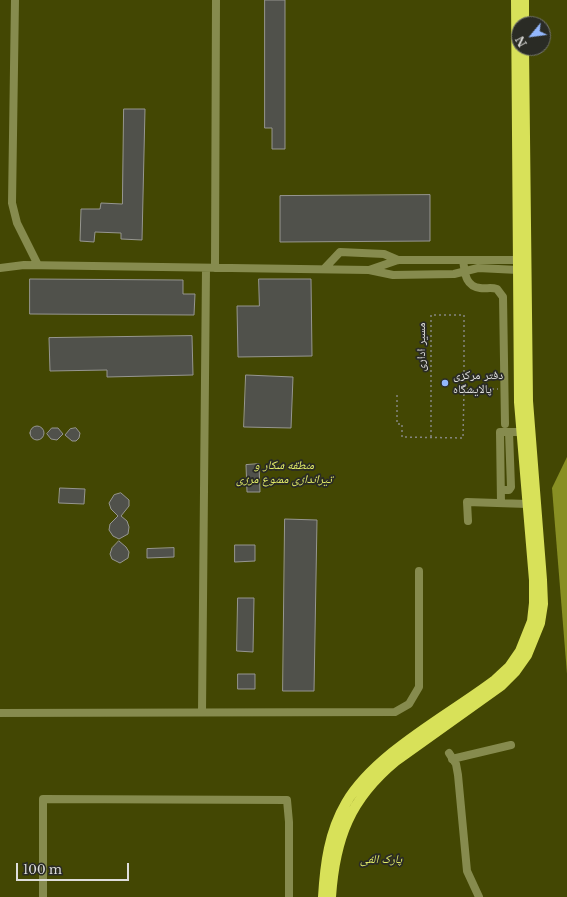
<!DOCTYPE html>
<meta charset="utf-8">
<style>
body{margin:0}
#map{position:relative;width:567px;height:897px;overflow:hidden;background:#34352f;font-family:"Libre Baskerville",serif}
canvas{display:block}
.north{position:absolute;left:511px;top:16px;width:40px;height:40px;box-sizing:border-box;background:#2a2b25;border:1px solid #72736e;border-radius:50%;rotate:241deg;font-size:11px;font-weight:700;line-height:16px;text-align:center;color:#dededb}
.north::after{content:'';display:block;margin:auto;width:14px;height:18px;background:#93b7fd;clip-path:polygon(50% 0,100% 100%,50% 72%,0 100%)}
.scale{position:absolute;left:16px;top:863px;width:113px;height:18px;box-sizing:border-box;border:2px solid #dededb;border-top:0;padding-left:5px;font-size:12px;line-height:14px;white-space:nowrap;color:#dededb;-webkit-text-stroke:3px #2a2b25;paint-order:stroke}
</style>
<div id="map">
<canvas width="567" height="897"></canvas>
<div class="north">N</div>
<div class="scale">100 m</div>
</div>
<script>
const ctx = document.querySelector('canvas').getContext('2d');
ctx.lineJoin = 'round';
function fill(path, color) { ctx.fillStyle = color; ctx.fill(path, 'evenodd'); }
function trace(path, color, width, dash) { ctx.strokeStyle = color; ctx.lineWidth = width; ctx.lineCap = dash ? 'butt' : 'round'; ctx.setLineDash(dash || []); ctx.stroke(path); }
function label(font, color, halo, rows, align = 'center') {
  ctx.font = font + ' "Libre Baskerville","Noto Naskh Arabic",serif'; ctx.lineWidth = 3.5; ctx.setLineDash([]); ctx.textBaseline = 'middle'; ctx.strokeStyle = halo; ctx.fillStyle = color; for (const [text, x, y, turn = 0] of rows) {
    ctx.save(); ctx.translate(x, y); ctx.rotate((+turn || 0) * Math.PI / 180); ctx.textAlign = isNaN(turn) ? turn : align; if (halo) ctx.strokeText(text, 0, 0); ctx.fillText(text, 0, 0); ctx.restore();
  }
}
const green = new Path2D(`
 M0 0H567V897H0ZM519 24H543V48H519Z`);
const water = new Path2D(`
 M567 457V674L552 488Z`);
const building = new Path2D(`
 M265 0H285V149H272V128H265Z
 M124 109H145L142 240 121 239V233L95 232 94 242 80 241 81 209H100L101 203 122 204Z
 M430 195V241L280 242V196Z
 M30 279 183 280V294H195L194 315 30 314Z
 M259 279H311L312 356 238 357 237 306H259Z
 M192 336 193 375 107 377V370L50 371 49 338Z
 M246 375 293 377 291 428 244 427Z
 M30 433a7 7 0 1 1 14 0a7 7 0 1 1-14 0Z
 M52 428H58L63 434 57 440 51 439 47 434Z
 M76 428 80 433 79 438 76 441H72L65 435 70 429Z
 M259 464 260 492H247L246 465Z
 M60 488 85 489 84 504 59 503Z
 M121 493 129 500V506L121 516 127 521 129 527 128 534 119 539 113 536 109 530 110 524 118 516 111 509 109 503 114 495Z
 M285 519 317 520 314 691H283Z
 M119 541 126 547 129 552 128 558 120 563 112 559 110 554 112 548Z
 M235 545H255V561L235 562Z
 M174 548V557L147 558V549Z
 M238 598H254L253 652 237 651Z
 M238 674H255V689H238Z`);
const path = new Path2D(`
 M397 395V424H402V437L463 438 464 389H498
 M431 437V315H464V389`);
const minor = new Path2D(`
 M15 0 12 203 17 223 38 265
 M463 260C465 273 465 286 480 288 486 289 491 287 497 289L503 297 505 424
 M0 268 24 265 369 270 393 275 454 274 478 268 518 270
 M215 268 216 0
 M324 269 340 252 384 254 398 260
 M369 270 398 260H518
 M501 490H509L511 487 509 432
 M501 503 500 432H521
 M468 521 467 502 527 504
 M202 712 206 268
 M0 713 395 712 409 704 419 687V571
 M449 753 456 764 458 775 467 871 479 897
 M452 759 511 745
 M43 897V799L287 800 289 822V897`);
const major = new Path2D(`
 M524 24V0
 M323 897C325 864 329 832 346 803 375 753 449 715 495 680L509 667 520 651 532 621 534 603V580L519 402 516 0
 M331 897C335 838 350 799 396 761L501 686 515 672 527 655 540 623 543 604 542 580 528 401 524 48`);
const markers = [
 [445,383,4,"#93b7fd"]
];
const streetNames = [
 ["مسیر اداری",422,347,-90]
];
const poiNames = [
 ["دفتر مرکزی",453,376],
 ["پالایشگاه",453,390]
];
const parkNames = [
 ["منطقه شکار و",284,466],
 ["تیراندازی ممنوع مرزی",284,480],
 ["پارک الفی",381,860]
];
fill(green, '#434703');
fill(water, '#888f23');
fill(building, '#50514b');
trace(building, '#969690', 1);
trace(path, '#858681', 1.5, [2, 3]);
trace(minor, '#868b4e', 8);
trace(major, '#d8e159', 10);
for (const [x, y, r, color] of markers) { const dot = new Path2D(); dot.arc(x, y, r, 0, 2 * Math.PI); ctx.fillStyle = color; ctx.fill(dot); trace(dot, '#2a2b25', 1.5); }
label('12px', '#dededb', '#2a2b25', streetNames);
label('12px', '#dededb', '#2a2b25', poiNames, 'left');
label('italic 12px', '#e3ed68', '#2a2b25', parkNames);
</script>
